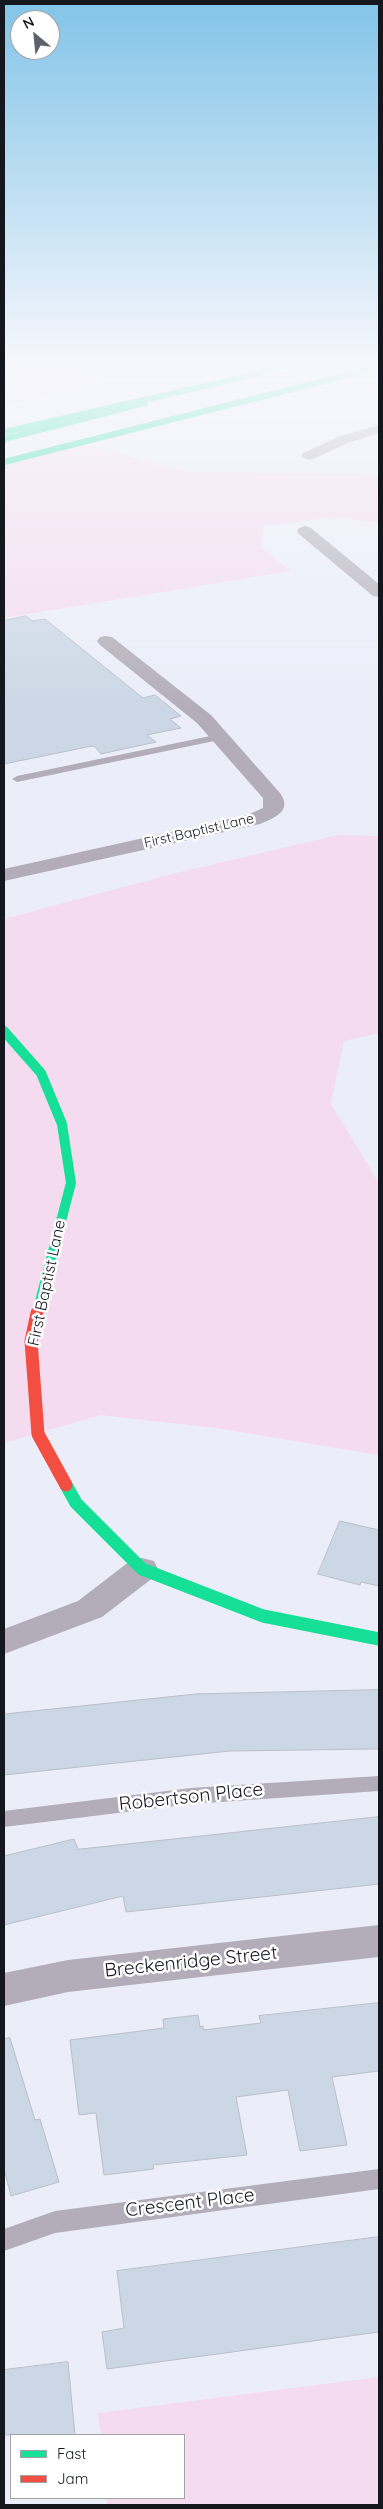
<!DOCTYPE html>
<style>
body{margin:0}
#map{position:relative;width:383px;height:2509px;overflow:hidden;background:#ebeef9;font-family:Quicksand,sans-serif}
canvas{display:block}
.frame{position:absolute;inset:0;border:5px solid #15171f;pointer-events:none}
.legend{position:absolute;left:10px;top:2434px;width:175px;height:65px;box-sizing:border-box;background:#fff;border:1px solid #a1a2a5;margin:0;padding:6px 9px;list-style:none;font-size:15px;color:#15171f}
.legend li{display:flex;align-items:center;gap:10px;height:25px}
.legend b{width:25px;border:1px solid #a1a2a5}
.north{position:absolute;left:10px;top:10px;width:50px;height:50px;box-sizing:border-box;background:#fff;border:1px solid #a1a2a5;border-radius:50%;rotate:332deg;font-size:14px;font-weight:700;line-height:20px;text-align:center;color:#15171f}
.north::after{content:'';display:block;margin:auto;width:18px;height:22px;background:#60626b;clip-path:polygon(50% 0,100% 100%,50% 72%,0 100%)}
</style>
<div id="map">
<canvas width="383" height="2509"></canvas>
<div class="frame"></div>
<ul class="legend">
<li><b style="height:6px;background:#16e098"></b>Fast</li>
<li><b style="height:6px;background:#f24e42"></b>Jam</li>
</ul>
<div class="north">N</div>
</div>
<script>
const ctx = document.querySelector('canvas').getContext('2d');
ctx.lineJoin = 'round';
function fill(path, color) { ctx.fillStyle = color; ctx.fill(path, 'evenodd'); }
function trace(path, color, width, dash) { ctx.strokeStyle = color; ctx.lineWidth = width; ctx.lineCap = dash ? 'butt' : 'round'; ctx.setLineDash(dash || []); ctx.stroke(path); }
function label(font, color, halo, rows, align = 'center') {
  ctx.font = font + ' Quicksand,sans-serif'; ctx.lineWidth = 5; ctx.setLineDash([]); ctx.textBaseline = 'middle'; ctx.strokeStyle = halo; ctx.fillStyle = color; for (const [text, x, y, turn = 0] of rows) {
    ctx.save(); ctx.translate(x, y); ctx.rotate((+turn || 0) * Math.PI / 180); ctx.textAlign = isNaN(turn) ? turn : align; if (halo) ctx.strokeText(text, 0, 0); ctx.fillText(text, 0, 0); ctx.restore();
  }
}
const green = new Path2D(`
 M11 361H78L85 364 103 384 4 406V363Z
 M80 443 186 472 353 473 379 476V522L329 518 264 526 261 548 291 571 4 618V462Z
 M338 835 379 836V1033L344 1041 331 1104 379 1183V1455L216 1428 100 1415 4 1443V919L172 874Z
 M379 2377V2505H107V2498H184V2435H101L98 2413Z`);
const building = new Path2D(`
 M26 616 32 621 45 619 143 698 155 695 181 716 170 719 181 728 147 735 156 742 101 754 94 746 87 747 4 764V621Z
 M340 1521 379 1530V1586L361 1582 360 1585 318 1574Z
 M379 1690V1749L230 1751 4 1775V1714L196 1694Z
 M379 1817V1884L126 1912 123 1896 4 1925V1856L74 1839 78 1849Z
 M379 2003V2071L332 2077 347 2145 300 2151 288 2090 236 2097 247 2155 153 2165 154 2169 104 2175 96 2113 79 2115 70 2040 164 2028 163 2019 198 2015 200 2027 203 2026V2030L261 2023 259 2016Z
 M10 2038 35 2120 40 2119 59 2182 11 2196 4 2169V2039Z
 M379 2237V2332L107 2369 102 2332 124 2328 117 2271Z
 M68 2362 75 2435H4V2370Z`);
const lane = new Path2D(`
 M78 361H86L89 364 85 366Z
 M196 361H203L204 362 200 364Z
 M220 734 225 737 224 739 17 782 12 779 17 776Z
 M379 1776V1791L191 1804 4 1827V1811L191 1788Z
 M379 2169V2189L55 2233 4 2251V2229L55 2211Z`);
const street = new Path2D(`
 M379 425V433L348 443 313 459 308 460 301 456 303 453 338 437Z
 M305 526 311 528 379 584V597L373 596 299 534 297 531 299 528Z
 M106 636 112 637 211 715 280 793C293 811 274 818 260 824L4 881V869L247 815 263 808V798L197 723 100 645 97 641 100 637Z
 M142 1558 154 1561 158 1569 154 1577 102 1617 4 1654V1629L78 1601 130 1561Z
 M379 1925V1957L68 1992 4 2006V1973L68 1960Z`);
const fastFar2 = new Path2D(`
 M211 385 307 361
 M4 432 240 378
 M4 439 145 403
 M4 462 379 367`);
const fastFar1 = new Path2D(`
 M4 1031 41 1073 62 1124 71 1183 37 1313`);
const fast = new Path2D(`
 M66 1485 76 1503 142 1569 263 1616 379 1639`);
const jam = new Path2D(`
 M37 1313 31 1341 38 1434 66 1485`);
const farStreetnames = [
 ["First Baptist Lane",199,831,-13]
];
const streetNames = [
 ["First Baptist Lane",47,1283,-78]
];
const nearStreetnames = [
 ["Robertson Place",191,1797,-6],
 ["Breckenridge Street",191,1962,-6],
 ["Crescent Place",190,2203,-7]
];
fill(green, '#f4dbf0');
fill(building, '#cbd7e5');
trace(building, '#babfc7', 1);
fill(lane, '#b2adb8');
fill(street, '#b2adb8');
trace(fastFar2, '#16e098', 6);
trace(fastFar1, '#16e098', 10);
trace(fast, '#16e098', 13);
trace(jam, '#f24e42', 13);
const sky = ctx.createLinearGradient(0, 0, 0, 713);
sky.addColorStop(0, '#82c4e8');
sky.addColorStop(0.51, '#f6f7fc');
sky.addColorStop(1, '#f6f7fc00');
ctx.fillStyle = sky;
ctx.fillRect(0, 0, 383, 713);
label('14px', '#15171f', '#fff', farStreetnames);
label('16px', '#15171f', '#fff', streetNames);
label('19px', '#15171f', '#fff', nearStreetnames);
</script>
